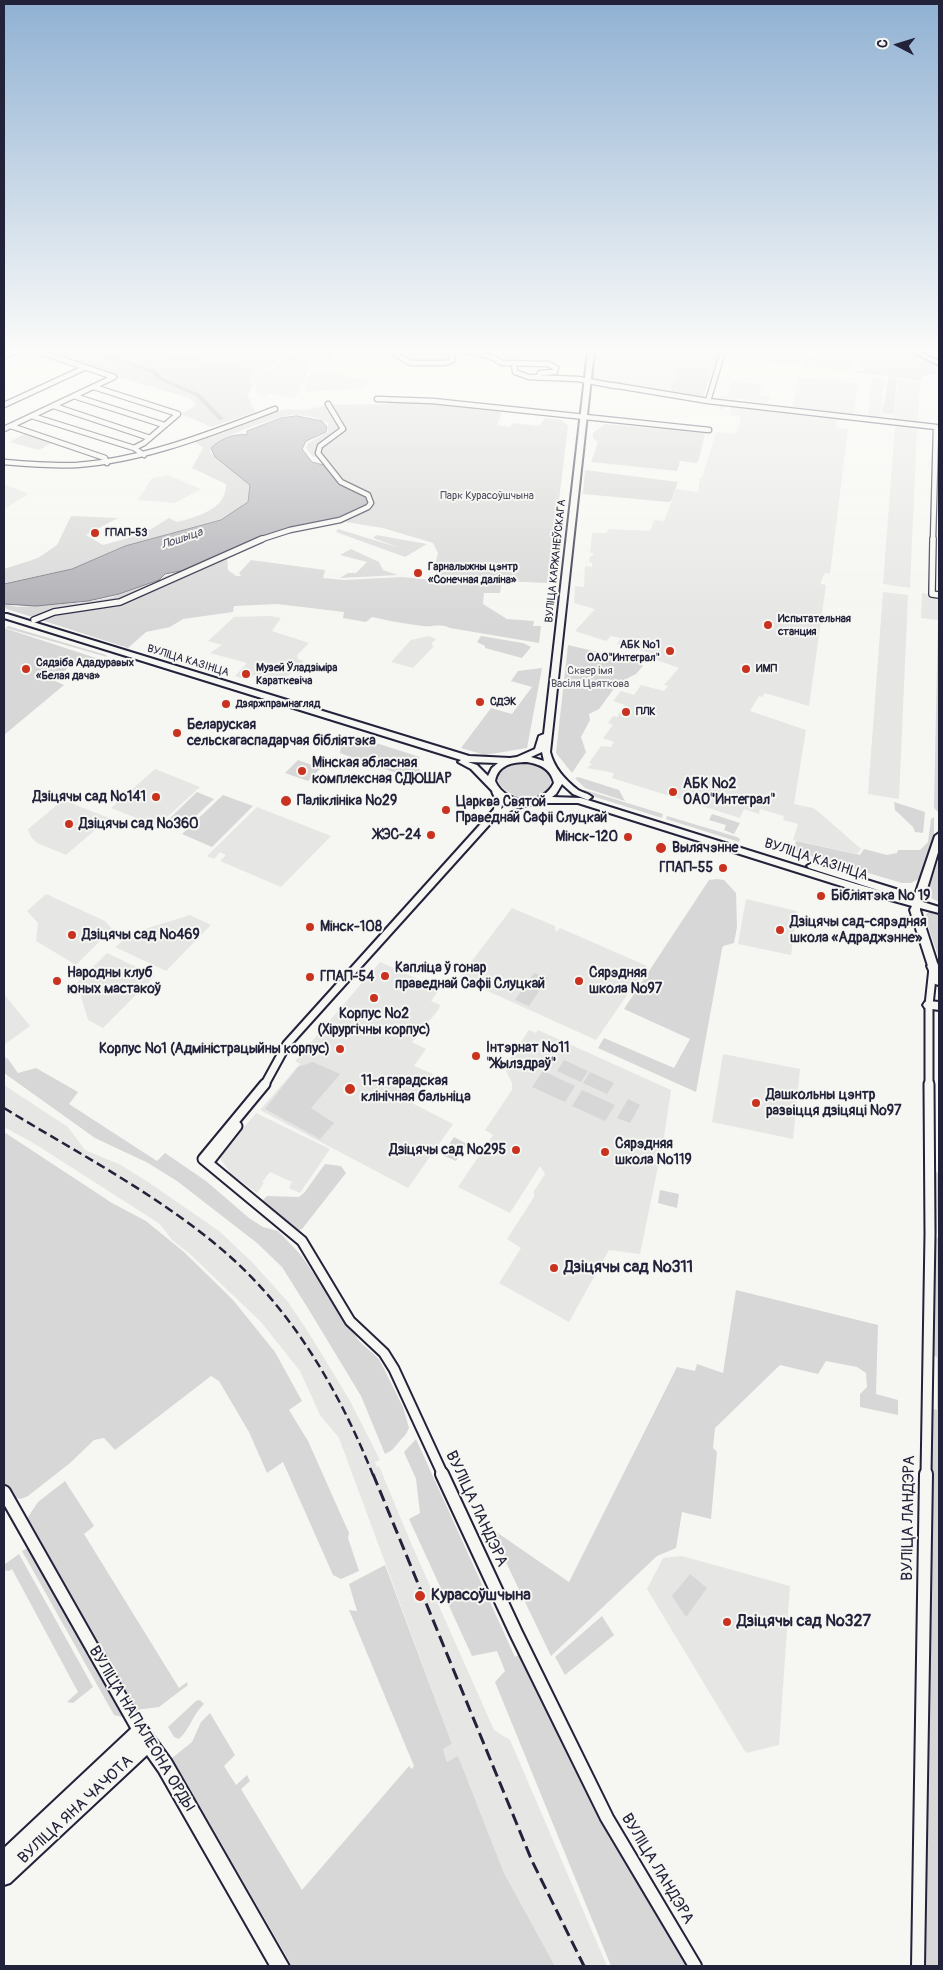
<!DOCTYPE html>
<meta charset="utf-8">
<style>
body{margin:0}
#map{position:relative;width:943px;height:1970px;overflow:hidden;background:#f6f6f2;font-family:Pangolin,sans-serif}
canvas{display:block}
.frame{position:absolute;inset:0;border:5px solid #22223b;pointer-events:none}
.north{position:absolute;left:873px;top:20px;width:50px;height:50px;-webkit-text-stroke:4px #f6f6f2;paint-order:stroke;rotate:275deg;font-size:14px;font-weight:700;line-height:20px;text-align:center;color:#22223b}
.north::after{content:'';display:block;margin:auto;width:18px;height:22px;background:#22223b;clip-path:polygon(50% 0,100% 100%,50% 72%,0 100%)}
</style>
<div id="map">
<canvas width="943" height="1970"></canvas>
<div class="frame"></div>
<div class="north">С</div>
</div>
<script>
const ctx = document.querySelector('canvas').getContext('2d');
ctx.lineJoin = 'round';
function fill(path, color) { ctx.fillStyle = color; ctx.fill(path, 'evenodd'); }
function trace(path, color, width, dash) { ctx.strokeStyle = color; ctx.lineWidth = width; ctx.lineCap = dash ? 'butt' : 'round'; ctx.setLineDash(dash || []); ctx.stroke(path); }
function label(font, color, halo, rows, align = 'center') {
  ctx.font = font + ' Pangolin,sans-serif'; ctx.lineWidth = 4; ctx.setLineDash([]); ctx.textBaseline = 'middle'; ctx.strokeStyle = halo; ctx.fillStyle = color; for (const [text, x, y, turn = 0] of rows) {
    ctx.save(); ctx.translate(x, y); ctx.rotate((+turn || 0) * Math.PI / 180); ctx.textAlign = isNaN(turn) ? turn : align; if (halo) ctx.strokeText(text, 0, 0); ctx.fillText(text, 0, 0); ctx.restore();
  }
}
const built = new Path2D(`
 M226 351H290L269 369 199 360 205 355 220 356Z
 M298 351 321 352 309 367 299 392 293 398 269 394 264 397 258 394 252 375 260 369 272 370 286 357H292Z
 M408 351H447L448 360 411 361 404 357Z
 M594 351 602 354 683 362 668 393 594 382 590 378Z
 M743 351H804L800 365 743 359Z
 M829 353 842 354 840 361 853 362 852 371 803 366 805 357 826 359Z
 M312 371 326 372 369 381 360 388 306 392V385Z
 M799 377 858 383 854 414 792 407Z
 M872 377 884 378 880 418 868 416Z
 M898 379 920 382 918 422 894 419Z
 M732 381 762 384 759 395 770 396 768 404 738 398 736 400 720 398 721 395H728Z
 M731 405 837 418 836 428 848 429 830 574 825 573 821 581V584L826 585 809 706 765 693 762 697 759 696 750 711 806 730 794 804 813 808 820 813 861 849 857 854 793 840 798 824 783 820 784 816 760 809 759 814 744 809 740 818 612 778 614 773 587 768 592 764 589 763 601 746 611 747 614 742 603 738 613 725 608 723 613 716 617 717 625 705 613 701 621 691 634 695 641 685 664 691 668 686 664 685 679 668 648 657 650 653 617 644 621 638 611 636 606 641 575 631 595 609 574 603 575 586 584 587 585 566 592 567V563L589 562 590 556H593V553H590L592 533H607L608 529 650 531 654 520 664 521 676 489 698 492 700 478H702L716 432 736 434 741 417 731 416Z
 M895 426 917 429 910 588 883 584Z
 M168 475 201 489 175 503 138 500 152 478Z
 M4 484 29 494 4 509Z
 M883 592 908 595 899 799 868 794Z
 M922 593 939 596 938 620 921 618Z
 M270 616 281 618 272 631 309 643 297 655 298 659 304 661 277 686 254 678 257 676 255 675 247 680 235 676 247 663 210 653 222 645 208 641 234 617Z
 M429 636 436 639 431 644 434 646 413 668 391 662 411 640Z
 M155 769 200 787 157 826 111 808Z
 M63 800 109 818 66 855 37 843 31 837 28 829Z
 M257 807 331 836 281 887 220 861 226 855 220 852 214 859 207 856Z
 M46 894 105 921 112 929 76 965 36 941 38 923 27 911Z
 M746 899 797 911 791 955 738 944Z
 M512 908 555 926 556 932 560 928 647 966 596 1040 459 978Z
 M190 915 211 925 166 971 115 947 132 933Z
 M107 953 155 976 103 1028 88 1020 77 983Z
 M380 962 440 989 431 1001 440 1005 439 1009 412 1042 426 1049 414 1066 433 1074 412 1103 453 1124 408 1188 260 1110 300 1064 295 1061Z
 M4 994 30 1026 4 1045Z
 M529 1030 536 1033 538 1030 671 1090 664 1137 640 1254 609 1250 569 1322 499 1283 521 1248 507 1239 534 1197V1191L545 1174 540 1166 510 1213 458 1187 493 1135 485 1130 512 1090V1083L504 1067Z
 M723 1054 800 1069 793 1139 712 1122Z
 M4 1085 68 1127 85 1150 121 1165 151 1184 219 1231 252 1262 288 1302 307 1330 349 1399 380 1460 375 1462 377 1467 379 1466 411 1543 494 1730 510 1740 607 1966H555L504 1873 458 1757 447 1762 443 1749 452 1744 339 1438 320 1415 300 1371 261 1322 190 1254 172 1240 160 1224 35 1144 4 1127Z
 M256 1113 330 1149 300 1193 289 1188 292 1182 270 1172 262 1182 264 1183 257 1193 232 1175 219 1157Z
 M682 1556 790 1586 779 1745 746 1753 647 1589 663 1558Z`);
const green = new Path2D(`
 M41 351H173L168 356 194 358 204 351H225L218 356 204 354 198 361 260 368 250 375 253 387 247 394 255 412 211 427 181 414 196 405 190 398 101 372Z
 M598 351H722L719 358 716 359 703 397 669 392 682 361 602 354Z
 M804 351H911L939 365V370L935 372 936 374 923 376 920 381 897 377 894 414 882 413 889 376 856 373 855 370 862 371 864 368 859 361 862 360 839 361 837 360 844 359 841 354Z
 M249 356 275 359 277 360 268 368 238 364Z
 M607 387 720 403 724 406 721 410 719 406Z
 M388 401 427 403 500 412 501 416 497 425 510 427 513 423 539 426 545 418 562 420 568 426 556 525 547 583 502 581 500 593H484L483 604 507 619 534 621 533 626H541L539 643 450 628C441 623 434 627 423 626 406 624 389 621 372 617L366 622 343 618 344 612 277 604 234 606 233 612 183 619 170 627 146 632 128 648 4 608V604L17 607 80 603 109 598 159 581 165 576 188 572 227 556 228 570 236 576H241L239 573 251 560 325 570 323 578 344 580 403 577 432 580 437 575 434 568 438 553 433 543 383 528 346 522V519L371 506 373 498 370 495 343 481 324 458 313 457 306 448 308 443 328 432V423C319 418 302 414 291 415 276 417 216 437 210 450 217 467 242 469 250 486L248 501 233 514 218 521 122 547 71 569 4 583V569L38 558 57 545 71 516 118 518 86 535 103 545 143 534 169 518 177 522C197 517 227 509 226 484L192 468 203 448 194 441 285 409 305 410 329 405 388 404Z
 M605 424 705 433 699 459 697 463 680 461 677 471 591 462 598 442 593 438V433Z
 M24 434 51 443 39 450 10 442Z
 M585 470 678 482 671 501 668 502 583 494Z
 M338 529 400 548 373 538 376 535 427 544 405 557 336 532Z
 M351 549 379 562 383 570 398 575 340 578 348 573H356L367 562 340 555Z
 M938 618 939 619V813L934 808Z
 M8 626 106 655 107 657 6 628Z
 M4 628 99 659 92 664 78 660 53 680 64 685 4 735Z
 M481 636 523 643 531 647 522 658 485 648V646L477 642Z
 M568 645 640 662 643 666 636 674 618 683 599 709 589 714 590 720 581 737 586 752 572 773 556 753Z
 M542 668 527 748 485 755 461 748 491 708 512 714 532 687 511 681 518 671Z
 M351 735 420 757 415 766 423 772 416 780 340 753 341 745Z
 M298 760 312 765 316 761 325 764 308 781 285 773Z
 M517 764C530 763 547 765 551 780 546 824 460 777 517 764Z
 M578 777 619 790 625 801 585 788 575 778Z
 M585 790 663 814 662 818 583 793Z
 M197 792 214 799 184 827 167 821Z
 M223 795 253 806 212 847 182 834Z
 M894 802 925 812 923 833 915 832 913 827 895 810Z
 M712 814 740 823 734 834 724 830 726 825 709 820Z
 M667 816 737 837 740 839 739 842 666 819Z
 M934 817V840L921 878 911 883H902L794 851 796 841 860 855 864 849 887 855 897 853 898 850H920L928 842 931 819Z
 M939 858V902L929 897 928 890Z
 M717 879 724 880 736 893 737 927 734 943 723 946 722 949 696 1092 598 1048 604 1038 674 1068 690 1039 624 1009 709 880Z
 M929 912 939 913V959L926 920V914Z
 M534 973 548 978 529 1006 515 1000Z
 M4 1057 8 1059 18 1073 36 1068 78 1092 69 1104 157 1161 165 1153 206 1181 249 1218 263 1227 278 1231 301 1255 359 1341 379 1359 403 1407 409 1428 406 1434 392 1450 385 1454 361 1396 309 1310 282 1267 257 1243 177 1181 148 1163 95 1138 4 1073Z
 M564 1060 588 1071 581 1082 557 1071Z
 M313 1062 340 1074 311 1108 334 1123 320 1139 265 1109 298 1067Z
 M543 1071 575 1086 565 1102 532 1087Z
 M590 1072 614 1083 607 1094 583 1083Z
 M582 1090 615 1105 605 1121 572 1106Z
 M628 1099 640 1105 630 1123 617 1118Z
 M4 1132 112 1203 146 1221 184 1252 233 1300 275 1352 302 1401 289 1410 308 1441 349 1533 348 1538 359 1571 341 1579 333 1575 283 1462 267 1473 249 1432 219 1381 211 1376 115 1450 104 1438 94 1440 70 1463 28 1496 21 1499 12 1497 4 1483Z
 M454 1137 467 1144 456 1161 442 1155Z
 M325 1164 341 1166 346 1173 302 1229 298 1231 262 1201 267 1196 299 1197 304 1193Z
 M939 1172 937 1233H934V1173Z
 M660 1190 679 1194 677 1208 658 1203Z
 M934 1237 939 1238V1966H922L933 1409 937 1410V1357L932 1355Z
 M736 1290 878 1325 876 1394 898 1400V1415L860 1407V1394L867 1387 866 1373 857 1367 826 1361 818 1374 780 1365 715 1428 713 1448 717 1452 711 1519 682 1512 676 1548 657 1556 551 1656 489 1527 569 1582 677 1367 695 1371 697 1364 723 1373Z
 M416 1439 515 1657 522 1653 635 1875 688 1966H611L495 1682 505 1671 497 1651 472 1656 409 1519 420 1513 416 1479 404 1452Z
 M65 1481 94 1526 84 1534 179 1688 187 1682 188 1685 159 1707 135 1710 130 1703 26 1520 38 1502Z
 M28 1548 31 1550 124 1715 122 1717 114 1715 22 1551Z
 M19 1554 93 1687 73 1703 67 1702 78 1692 12 1569 9 1571 4 1570 5 1564Z
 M385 1565 452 1744 443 1749 447 1762 458 1756 504 1873 555 1966H292L172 1758 192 1742 201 1722 210 1713 235 1755 224 1766 236 1785 247 1775 250 1781 241 1789 302 1890 409 1766 412 1769 414 1766 349 1610 357 1611 349 1584Z
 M690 1574 707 1588 686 1617 672 1596Z
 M602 1616 614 1635 565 1675 555 1657Z
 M200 1700 204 1704C193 1714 190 1729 179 1739L174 1737 168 1727 196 1701Z`);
const water = new Path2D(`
 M297 416 322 421 327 427 326 432 306 441 302 449 312 462 327 466 339 483 367 497 369 503 364 508 338 519 266 536 186 570 165 574 159 580 119 594 88 601 36 606 4 604V584L72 569 125 546 221 520 248 502 250 485 215 457 211 448C220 439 235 433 247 435V431L281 418Z`);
const stream = new Path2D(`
 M923 351 939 355`);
const river = new Path2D(`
 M68 351H103L106 354 156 371 163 378 200 394 224 419 219 420 196 396 159 380 152 373 102 356 98 352 81 355Z`);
const minorFar4 = new Path2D(`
 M37 351 114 377
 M391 351 410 363H446L453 360 450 351
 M465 351 490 356 502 363 548 364 556 368 555 372 540 373 538 378
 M326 352 328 351
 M4 356 15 351
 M514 364 515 372 529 377 578 379 615 386
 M612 385 708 401 936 427 933 540
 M94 387 178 414 144 443 134 448 144 455
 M74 396 164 425
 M377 399 433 401 709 430
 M708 401 723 351
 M4 405 84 368
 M54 406 150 438
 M32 416 134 448
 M11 426 105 458 107 463
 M4 429 114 377
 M4 462C28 464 52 466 77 465 146 460 211 433 275 409
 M259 540 290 530 340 520 368 507 371 503 368 495 341 482 318 453 320 446 343 429 328 404`);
const minorFar3 = new Path2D(`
 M933 539 932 594 939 595
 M34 620 54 612 120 602 262 539`);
const minorFar2 = new Path2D(`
 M496 818 508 808 522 803
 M264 1086 287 1044 497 811 500 799 496 792
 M929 1086V1005L933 968`);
const minorFar1 = new Path2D(`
 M265 1084 203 1159 302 1241 350 1321 384 1353 394 1369 443 1475
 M208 1163 237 1126
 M926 1475 930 1234 929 1084`);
const minor = new Path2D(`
 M442 1474 516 1633 607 1818 695 1966
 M4 1492 140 1732
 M918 1966 926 1474`);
const major = new Path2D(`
 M588 351H594L550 752C554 768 565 780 578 790 583 793 588 793 592 797L588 800 573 794 562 784 556 794 552 797 581 798 856 884 881 891 809 868 807 866 812 863 915 895 935 836 939 833V849L923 902 939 907V913L920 908V910L938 966 936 969H930L928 966 910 910 912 906 851 889 578 803H542L524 806 510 803 500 799 471 769 458 762 461 760 4 618V614H7L469 756 510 758 517 757 535 749 539 736 544 734ZM542 752 544 761 531 757ZM468 762 498 763 492 768 488 776 477 765ZM527 762C540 764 551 769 554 783 542 807 506 805 495 781 498 765 512 762 527 762Z
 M911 351H917L939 361V365Z
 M140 1724 146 1726 171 1760 289 1966H270L159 1772 147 1755 10 1883 4 1885V1848L134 1726Z`);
const highway = new Path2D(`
 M933 962 937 963 939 968V985L935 984 927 966Z
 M929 1001 939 1002V1010L925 1008 923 1005 925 1002Z`);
const railFar1 = new Path2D(`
 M4 1108C79 1154 159 1195 226 1253 294 1312 340 1393 373 1475`);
const rail = new Path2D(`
 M373 1474 532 1861 584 1966`);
const markers = [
 [95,533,5,"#c8321e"],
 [418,573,5,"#c8321e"],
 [768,625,5,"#c8321e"],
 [670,651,5,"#c8321e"],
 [26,669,5,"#c8321e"],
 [746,669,5,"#c8321e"],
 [246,674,5,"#c8321e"],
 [480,702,5,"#c8321e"],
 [226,704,5,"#c8321e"],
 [626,712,5,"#c8321e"],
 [177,733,5,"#c8321e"],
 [302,771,5,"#c8321e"],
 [673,792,5,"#c8321e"],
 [156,797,5,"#c8321e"],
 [286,801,6,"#c8321e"],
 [446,810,5,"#c8321e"],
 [69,824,5,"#c8321e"],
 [431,835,5,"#c8321e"],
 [628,837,5,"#c8321e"],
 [661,848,6,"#c8321e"],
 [723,868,5,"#c8321e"],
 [821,896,5,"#c8321e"],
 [310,927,5,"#c8321e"],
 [780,930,5,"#c8321e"],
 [72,935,5,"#c8321e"],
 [385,976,5,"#c8321e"],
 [310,977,5,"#c8321e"],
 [57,981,5,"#c8321e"],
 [579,981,5,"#c8321e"],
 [374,998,5,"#c8321e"],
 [340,1049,5,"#c8321e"],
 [476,1056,5,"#c8321e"],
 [350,1089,6,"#c8321e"],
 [756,1103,5,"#c8321e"],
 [516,1150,5,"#c8321e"],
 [605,1152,5,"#c8321e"],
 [554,1268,5,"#c8321e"],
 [420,1596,6,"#c8321e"],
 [727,1622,5,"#c8321e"]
];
const farParknames = [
 ["Парк Курасоўшчына",487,496],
 ["Сквер імя",590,671],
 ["Васіля Цвяткова",590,684]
];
const farPoinames = [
 ["ГПАП-53",105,533],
 ["Гарналыжны цэнтр",428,567],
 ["«Сонечная даліна»",428,580],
 ["Испытательная",778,619],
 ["станция",778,632],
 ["АБК №1",660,645,"right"],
 ["ОАО\"Интеграл\"",660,658,"right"],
 ["Сядзіба Ададуравых",36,663],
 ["«Белая дача»",36,676],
 ["Музей Ўладзіміра",256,668],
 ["Караткевіча",256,681],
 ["ИМП",756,669],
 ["СДЭК",490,702],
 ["Дзяржпрамнагляд",236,704],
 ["ПЛК",636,712]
];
const farStreetnames = [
 ["ВУЛІЦА КАРЖАНЕЎСКАГА",556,561,-84],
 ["ВУЛІЦА КАЗІНЦА",188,661,17]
];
const farWaternames = [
 ["Лошыца",182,539,-19]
];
const poiNames = [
 ["Беларуская",187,725],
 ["сельскагаспадарчая бібліятэка",187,741],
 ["Мінская абласная",312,763],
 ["комплексная СДЮШАР",312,779],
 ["АБК №2",683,784],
 ["ОАО\"Интеграл\"",683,800],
 ["Дзіцячы сад №141",146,797,"right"],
 ["Паліклініка №29",297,801],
 ["Царква Святой",456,802],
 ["Праведнай Сафіі Слуцкай",456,818],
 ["Дзіцячы сад №360",79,824],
 ["ЖЭС-24",421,835,"right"],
 ["Мінск-120",618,837,"right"],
 ["Вылячэнне",672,848],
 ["ГПАП-55",713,868,"right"],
 ["Бібліятэка № 19",831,896],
 ["Дзіцячы сад-сярэдняя",790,922],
 ["школа «Адраджэнне»",790,938],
 ["Мінск-108",320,927],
 ["Дзіцячы сад №469",82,935],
 ["Капліца ў гонар",395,968],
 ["праведнай Сафіі Слуцкай",395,984],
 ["Народны клуб",67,973],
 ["юных мастакоў",67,989],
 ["Сярэдняя",589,973],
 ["школа №97",589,989],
 ["ГПАП-54",320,977],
 ["Корпус №2",374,1014,"center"],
 ["(Хірургічны корпус)",374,1030,"center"],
 ["Інтэрнат №11",486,1048],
 ["\"Жылздраў\"",486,1064],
 ["Корпус №1 (Адміністрацыйны корпус)",330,1049,"right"],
 ["11-я гарадская",361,1081],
 ["клінічная бальніца",361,1097],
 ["Дашкольны цэнтр",766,1095],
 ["развіцця дзіцяці №97",766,1111],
 ["Сярэдняя",615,1144],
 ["школа №119",615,1160],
 ["Дзіцячы сад №295",506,1150,"right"]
];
const streetNames = [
 ["ВУЛІЦА КАЗІНЦА",816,860,18]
];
const nearPoinames = [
 ["Дзіцячы сад №311",564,1268],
 ["Курасоўшчына",431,1596],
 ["Дзіцячы сад №327",737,1622]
];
const nearStreetnames = [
 ["ВУЛІЦА ЛАНДЭРА",476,1509,65],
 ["ВУЛІЦА ЛАНДЭРА",909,1518,-89],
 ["ВУЛІЦА НАПАЛЕОНА ОРДЫ",141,1729,59],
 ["ВУЛІЦА ЯНА ЧАЧОТА",76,1810,-43],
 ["ВУЛІЦА ЛАНДЭРА",657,1869,59]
];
fill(built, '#e6e6e4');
fill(green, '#d7d7d7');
fill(water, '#adadb3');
trace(water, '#757583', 1);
trace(stream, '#757583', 1);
fill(river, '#adadb3');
trace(minorFar4, '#22223b', 7);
trace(minorFar3, '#22223b', 8);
trace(minorFar2, '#22223b', 11);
trace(minorFar1, '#22223b', 13);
trace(minor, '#22223b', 16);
trace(major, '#22223b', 4);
trace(highway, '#22223b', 4);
trace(minorFar4, '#f6f6f2', 4.5);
trace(minorFar3, '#f6f6f2', 5.5);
trace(minorFar2, '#f6f6f2', 7);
trace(minorFar1, '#f6f6f2', 9);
trace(minor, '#f6f6f2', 12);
fill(major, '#f6f6f2');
fill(highway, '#f6f6f2');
trace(railFar1, '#22223b', 2.5, [9, 4.5]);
trace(rail, '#22223b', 3, [12, 5.5]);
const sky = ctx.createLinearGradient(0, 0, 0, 626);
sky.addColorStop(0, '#90b1d3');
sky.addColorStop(0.56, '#fbfbf9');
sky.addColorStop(1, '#fbfbf900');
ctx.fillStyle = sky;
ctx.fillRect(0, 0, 943, 626);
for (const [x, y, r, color] of markers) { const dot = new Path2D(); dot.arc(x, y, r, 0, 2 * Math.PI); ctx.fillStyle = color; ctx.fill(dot); trace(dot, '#f6f6f2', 2); }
label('11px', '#4f4f62', '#f6f6f2', farParknames);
label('bold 11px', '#22223b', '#f6f6f2', farPoinames, 'left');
label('11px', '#22223b', '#f6f6f2', farStreetnames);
label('italic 12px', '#535365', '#f6f6f2', farWaternames);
label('bold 14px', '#22223b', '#f6f6f2', poiNames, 'left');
label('14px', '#22223b', '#f6f6f2', streetNames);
label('bold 16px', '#22223b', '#f6f6f2', nearPoinames, 'left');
label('16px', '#22223b', '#f6f6f2', nearStreetnames);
</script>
